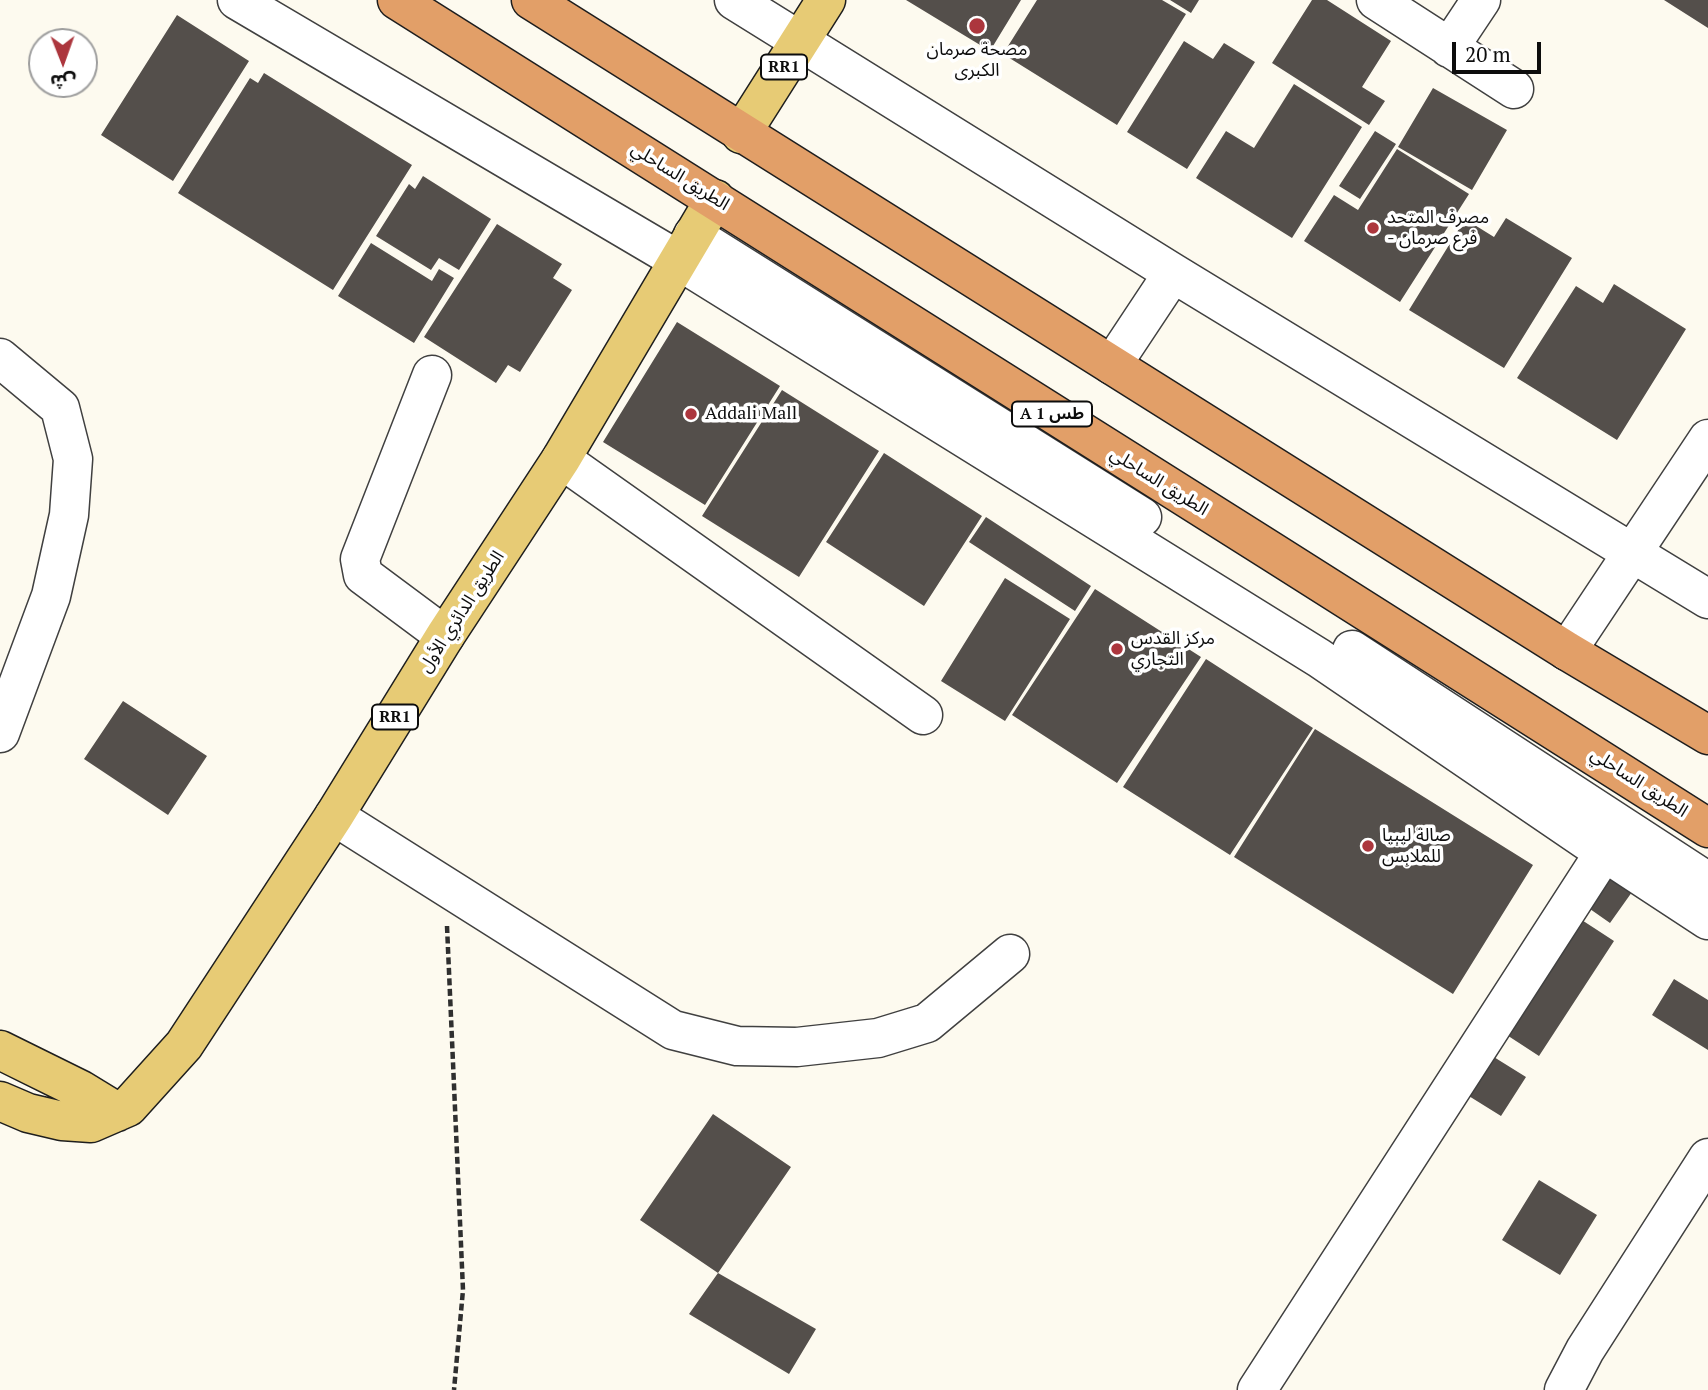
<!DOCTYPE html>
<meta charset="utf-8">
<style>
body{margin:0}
#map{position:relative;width:1708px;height:1390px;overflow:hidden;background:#fdfaef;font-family:"PT Serif","Noto Sans Arabic",serif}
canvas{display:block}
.north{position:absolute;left:28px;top:28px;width:70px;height:70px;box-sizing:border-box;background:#fff;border:2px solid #9e9e9e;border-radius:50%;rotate:179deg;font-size:19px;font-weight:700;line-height:28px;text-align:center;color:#0d0d0d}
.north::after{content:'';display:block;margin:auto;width:24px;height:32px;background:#ac363d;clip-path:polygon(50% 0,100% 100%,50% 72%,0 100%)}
.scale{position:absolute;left:1452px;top:42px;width:89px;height:32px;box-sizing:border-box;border:4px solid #0d0d0d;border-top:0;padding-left:9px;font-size:21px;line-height:24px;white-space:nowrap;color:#0d0d0d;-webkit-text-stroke:5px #fff;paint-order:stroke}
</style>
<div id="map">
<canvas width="1708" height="1390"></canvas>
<div class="north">ش</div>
<div class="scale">20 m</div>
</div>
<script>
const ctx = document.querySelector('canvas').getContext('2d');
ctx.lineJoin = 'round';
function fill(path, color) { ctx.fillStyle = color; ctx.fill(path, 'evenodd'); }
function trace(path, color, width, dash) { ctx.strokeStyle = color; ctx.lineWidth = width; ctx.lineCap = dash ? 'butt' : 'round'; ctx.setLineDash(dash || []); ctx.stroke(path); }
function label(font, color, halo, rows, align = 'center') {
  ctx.font = font + ' "PT Serif","Noto Sans Arabic",serif'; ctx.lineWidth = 7; ctx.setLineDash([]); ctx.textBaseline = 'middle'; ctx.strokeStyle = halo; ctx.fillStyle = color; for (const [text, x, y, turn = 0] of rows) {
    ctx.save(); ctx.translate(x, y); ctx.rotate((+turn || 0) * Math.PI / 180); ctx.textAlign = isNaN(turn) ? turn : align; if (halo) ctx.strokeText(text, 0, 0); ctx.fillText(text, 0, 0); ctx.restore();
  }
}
const building = new Path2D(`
 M906 0H1021L990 51Z
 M1037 0H1162L1186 14 1117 125 1003 54Z
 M1170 0H1199L1191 13Z
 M1312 0H1327L1391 41 1362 87 1385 101 1369 125 1272 63Z
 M1664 0H1708V28Z
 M177 15 249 61 173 181 101 135Z
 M1184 41 1213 59 1224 43 1255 62 1187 169 1127 132Z
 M264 73 412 165 333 290 178 193 250 78 258 83Z
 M1294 84 1362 127 1292 238 1196 178 1226 131 1254 148Z
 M1433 88 1507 130 1472 190 1398 147Z
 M1375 131 1396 144 1360 199 1339 186Z
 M1397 149 1469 194 1400 302 1304 241 1334 195 1358 210Z
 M423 176 491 219 459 270 439 258 431 270 376 236 409 184 415 189Z
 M1506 218 1572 258 1504 368 1409 310 1465 219 1494 237Z
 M497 224 562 264 553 278 572 290 520 372 508 365 496 383 424 337Z
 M371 243 432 281 439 269 454 278 414 343 338 296Z
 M1614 284 1686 329 1617 440 1517 378 1576 286 1603 303Z
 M677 322 780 386 705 505 603 442Z
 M782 390 879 451 799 577 702 516Z
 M884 453 982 516 924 606 826 542Z
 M986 517 1091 586 1075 611 969 542Z
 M1005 578 1070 619 1005 721 941 681Z
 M1095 589 1201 657 1117 783 1012 715Z
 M1206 659 1313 728 1230 855 1123 787Z
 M123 701 207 756 168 815 84 759Z
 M1315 729 1533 865 1453 994 1234 857Z
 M1607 863 1637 885 1610 923 1580 902Z
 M1568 911 1614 941 1539 1056 1493 1026Z
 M1674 979 1708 1000V1050L1652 1015Z
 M1489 1054 1526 1077 1501 1116 1464 1093Z
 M713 1114 791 1167 718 1273 640 1220Z
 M1539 1180 1597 1215 1560 1275 1502 1240Z
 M718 1273 816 1329 789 1374 689 1314Z`);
const path = new Path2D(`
 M447 926 463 1290 454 1390`);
const minor = new Path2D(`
 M237 0 678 260 1319 658 1586 840 1708 920
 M734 0 1173 273 1708 599
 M1376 0 1514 89
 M1449 48 1481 0
 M693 235 1142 517
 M1112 365 1173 273
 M432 375 360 559 363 575 445 636
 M561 459 923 715
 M1352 650 1708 882
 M1567 651 1708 439
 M0 733 51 596 69 515 73 459 60 408 0 358
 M334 816 673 1030 737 1046 797 1047 878 1038 927 1023 1010 954
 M1257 1390 1618 831
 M1564 1390 1585 1350 1708 1158`);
const major = new Path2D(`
 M741 134 826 0
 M0 1050 81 1090 117 1112
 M0 1101 28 1113 62 1121 91 1123 128 1107 184 1045 334 816 445 636 561 459 715 199`);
const highway = new Path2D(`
 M397 0C836 273 1271 552 1708 828
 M531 0 1567 651 1708 735`);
const markers = [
 [977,26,9,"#ac363d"],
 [1373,228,7,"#ac363d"],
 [691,414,7,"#ac363d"],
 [1117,649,7,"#ac363d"],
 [1368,846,7,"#ac363d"]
];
const shields = [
 [784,67,46],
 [1052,414,80],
 [395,717,46]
];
const shieldNames = [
 ["RR1",784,67],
 ["A 1 طس",1052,414],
 ["RR1",395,717]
];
const poiNames = [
 ["مصحة صرمان",977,50,"center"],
 ["الكبرى",977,71,"center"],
 ["مصرف المتحد",1387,218],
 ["- فرع صرمان",1387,239],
 ["Addali Mall",705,414],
 ["مركز القدس",1131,639],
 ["التجاري",1131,660],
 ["صالة ليبيا",1382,836],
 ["للملابس",1382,857]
];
const streetNames = [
 ["الطريق الساحلي",680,177,32],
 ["الطريق الساحلي",1159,482,32],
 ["الطريق الدائري الأول",462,612,-57],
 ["الطريق الساحلي",1639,783,33]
];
fill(building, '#544f4b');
trace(minor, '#404040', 41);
trace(major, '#1e1e1e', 41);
trace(highway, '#1e1e1e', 41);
trace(path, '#2f2f2f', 4.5, [7, 3.5]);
trace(minor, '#fff', 38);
trace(major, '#e7cb75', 38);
trace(highway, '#e29f68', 38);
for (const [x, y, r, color] of markers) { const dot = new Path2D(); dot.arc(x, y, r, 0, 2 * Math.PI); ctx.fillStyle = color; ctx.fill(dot); trace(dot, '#fff', 2.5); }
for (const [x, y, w] of shields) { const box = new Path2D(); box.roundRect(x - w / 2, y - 12.5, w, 25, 5); ctx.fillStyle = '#fff'; ctx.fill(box); trace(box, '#0d0d0d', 2); }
label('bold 16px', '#0d0d0d', null, shieldNames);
label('18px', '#0d0d0d', '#fff', poiNames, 'left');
label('18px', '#0d0d0d', '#fff', streetNames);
</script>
